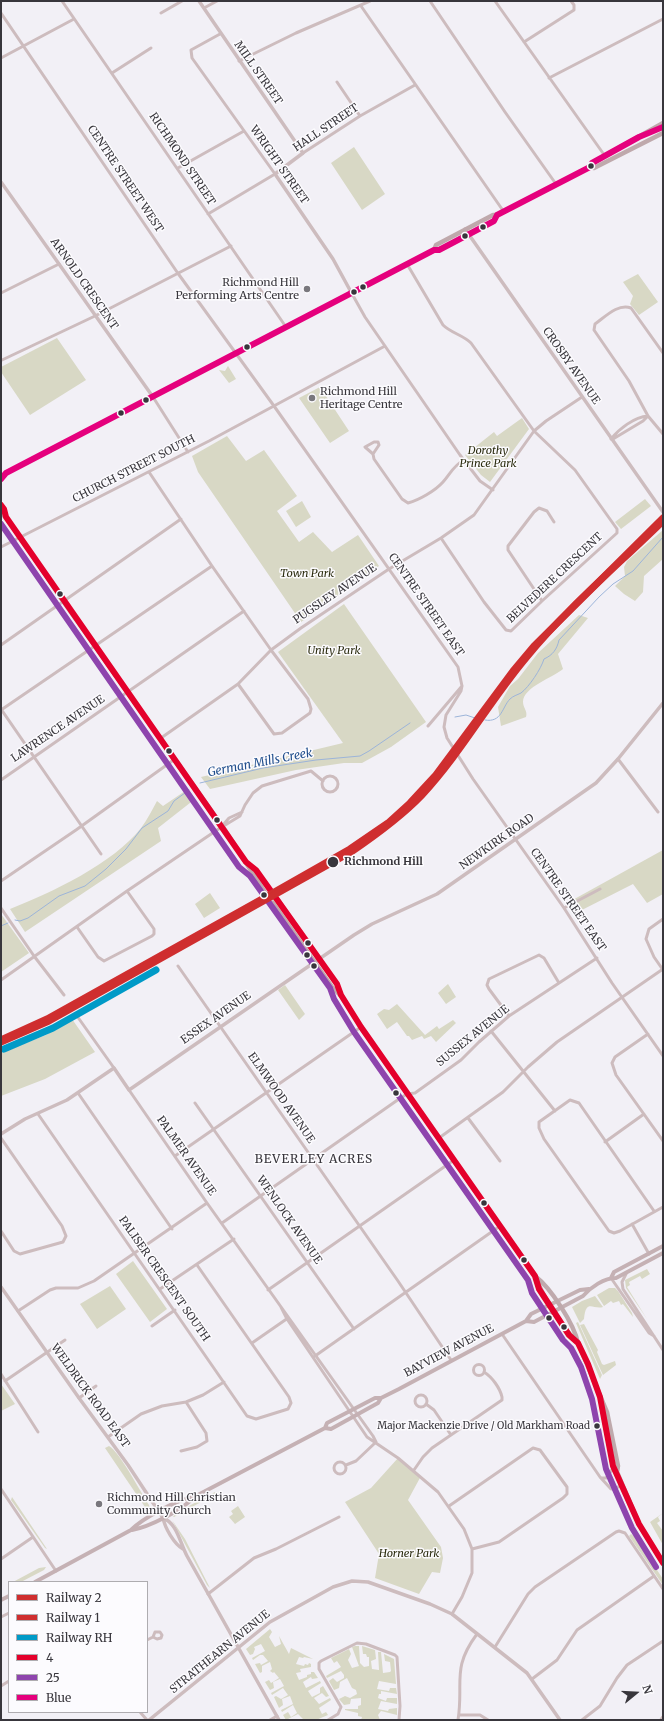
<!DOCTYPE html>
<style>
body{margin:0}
#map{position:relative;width:664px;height:1721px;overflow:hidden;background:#f2f0f6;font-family:Merriweather,serif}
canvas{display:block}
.frame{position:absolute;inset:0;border:2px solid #38363c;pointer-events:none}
.legend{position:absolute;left:8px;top:1581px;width:140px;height:132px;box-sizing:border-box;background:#fcfbfe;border:1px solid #aeacb0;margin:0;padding:5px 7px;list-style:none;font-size:12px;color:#38363c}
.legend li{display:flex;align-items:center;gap:8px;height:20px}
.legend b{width:20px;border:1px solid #aeacb0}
.north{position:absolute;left:616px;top:1673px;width:40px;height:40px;-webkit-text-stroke:3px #fcfbfe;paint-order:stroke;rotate:72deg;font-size:11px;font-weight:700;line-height:16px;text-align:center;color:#38363c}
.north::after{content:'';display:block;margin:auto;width:14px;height:18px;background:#38363c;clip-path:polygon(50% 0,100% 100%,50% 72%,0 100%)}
</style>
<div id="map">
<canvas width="664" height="1721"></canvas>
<div class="frame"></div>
<ul class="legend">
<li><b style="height:5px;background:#cf2e2f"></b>Railway 2</li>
<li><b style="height:5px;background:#cf2e2f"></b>Railway 1</li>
<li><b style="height:5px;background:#009ac7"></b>Railway RH</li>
<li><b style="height:5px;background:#e4002b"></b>4</li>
<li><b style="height:5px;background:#8e44ad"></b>25</li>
<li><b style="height:5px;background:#e5007d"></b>Blue</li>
</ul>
<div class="north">N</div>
</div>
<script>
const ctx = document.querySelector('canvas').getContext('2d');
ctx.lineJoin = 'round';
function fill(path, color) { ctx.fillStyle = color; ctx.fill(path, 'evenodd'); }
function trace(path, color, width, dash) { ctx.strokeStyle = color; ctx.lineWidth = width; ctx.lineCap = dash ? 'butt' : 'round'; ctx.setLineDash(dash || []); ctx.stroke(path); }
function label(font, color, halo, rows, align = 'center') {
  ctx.font = font + ' Merriweather,serif'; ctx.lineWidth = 3; ctx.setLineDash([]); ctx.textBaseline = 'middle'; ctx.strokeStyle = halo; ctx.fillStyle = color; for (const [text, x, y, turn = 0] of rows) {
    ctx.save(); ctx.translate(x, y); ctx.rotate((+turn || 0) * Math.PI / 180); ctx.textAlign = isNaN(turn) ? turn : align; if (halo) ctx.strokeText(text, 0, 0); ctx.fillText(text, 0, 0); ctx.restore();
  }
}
const green = new Path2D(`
 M354 147 385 194 362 210 331 163Z
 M638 274 658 302 639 315 630 304 633 296 623 282Z
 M57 338 86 380 30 415 1 372V367Z
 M228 366 236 379 229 383 219 370 225 371Z
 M320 387 349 431 330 443 299 398Z
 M522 418 529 429 490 482 481 475 465 455 494 432 497 436Z
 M227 436 246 461 264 450 297 496 277 511 299 542 313 532 332 552 358 535 379 566 301 622 198 472 192 456Z
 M645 499 651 506 621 529 615 522Z
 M302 501 311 517 296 527 286 511Z
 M663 530V559L644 576 643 592 635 601 624 594 615 586 625 576 624 567 627 561Z
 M344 604 426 722 391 747 362 763H344L296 770 210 789 201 777 343 743 278 652Z
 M579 615 588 618 558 654 563 669C554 677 523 687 523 702 523 708 528 711 526 717L501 726 498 707 510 686 518 679 538 653Z
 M188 789 195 799 158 828 161 841 25 932 10 909C51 893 114 863 141 828 147 820 152 810 157 801L163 806Z
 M663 850V894L647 903 633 884 574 914 569 902Z
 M210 893 220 908 204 918 195 904Z
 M1 914 29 953 1 972Z
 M448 984 456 997 446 1004 438 993Z
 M285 985 305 1014 299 1020 278 990Z
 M397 1004 425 1035 437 1026 439 1029 453 1020 456 1023 436 1042 431 1036 424 1039 422 1036 412 1040 409 1036H407L397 1022 387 1029 377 1014 384 1009 389 1010Z
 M72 1019 95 1052 45 1079 1 1096V1053L46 1035Z
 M133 1261 167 1309 150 1322 116 1274Z
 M647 1269 650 1274 642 1279 640 1276 629 1282 630 1285 627 1287 647 1319 626 1288 625 1280Z
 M110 1286 126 1309 97 1329 80 1304Z
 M609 1288H615L618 1291 632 1313 633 1317 623 1304 621 1305 619 1301 613 1303 611 1301 604 1306 597 1295Z
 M595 1296 603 1307C593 1310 586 1298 584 1319L580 1323 572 1307 582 1301Z
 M578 1322 602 1375 600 1379 576 1323Z
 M584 1324 598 1350 597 1352 602 1364 604 1365 615 1361 616 1365 603 1375 580 1325Z
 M1 1384 15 1404 1 1411Z
 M109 1446C120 1452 141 1493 149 1505L150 1509 147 1510 105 1448Z
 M398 1458 421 1476 408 1500 441 1547 443 1558 440 1573 432 1572 419 1594 375 1578 379 1554 345 1502 371 1488Z
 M215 1492H219L174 1517H173L176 1513Z
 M12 1497 47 1549 45 1548 11 1500Z
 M238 1506 245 1517 235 1524 229 1517 233 1514 231 1511Z
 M663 1513 658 1517 660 1521 657 1523 663 1531V1545L650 1522Z
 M172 1520 185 1539 210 1588 207 1585Z
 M631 1534 635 1537 663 1579V1585L629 1536Z
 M46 1567 44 1570 21 1582H13L39 1568Z
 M270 1629 272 1632 269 1637 275 1647 281 1644 279 1636 289 1654 291 1648 313 1659 304 1657 303 1658 299 1657 296 1664 304 1666 305 1664 308 1665 309 1663 311 1664V1667L300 1669 301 1672 296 1673 299 1680 307 1677V1675L311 1674V1672H314L318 1678 312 1679 311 1677 303 1682 306 1688 320 1681 321 1683 308 1691 312 1697 320 1693V1688L323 1686 329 1696 326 1697 322 1693 314 1698 319 1704 330 1698 331 1700 319 1708 322 1714 326 1712 328 1715 316 1720H304L298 1714 286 1720 283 1715 288 1712 291 1717 297 1713 293 1705 282 1712 281 1710 293 1704 290 1696 282 1699 283 1705 279 1708 274 1697 276 1696 281 1699 288 1695 283 1688 272 1695 271 1693 284 1686 280 1679 273 1682 274 1688 270 1690 265 1682 269 1680 271 1683 279 1678 274 1672 273 1673 270 1671 272 1669 270 1662 262 1666V1672L260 1673 255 1664 260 1663 261 1665 268 1661 263 1655H260L253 1660 252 1658 265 1651 261 1644 254 1647 255 1649 253 1654 250 1655 246 1649Z
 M355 1646H359L360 1663 364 1667 369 1666V1657H367L366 1654H363L362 1646 375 1650 376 1659 371 1661 372 1669 379 1670 378 1652H381L383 1673 390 1672 391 1671 390 1662 385 1661 384 1654 394 1659 396 1684 379 1681 377 1689 389 1691 390 1688H396L397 1694 381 1691V1694H379L378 1698 386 1701 387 1698H397V1704L381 1701 378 1709 388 1711 389 1709 397 1708V1715L381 1711 378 1715 380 1720H361L362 1717 358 1716V1713L345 1710V1709H358V1706L361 1705V1698L351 1699 350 1704 344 1705 339 1699 345 1696 350 1698 357 1694 356 1690 352 1688 347 1678 340 1682 339 1688 334 1690 329 1681 333 1678 337 1682 344 1678V1675L341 1671 327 1678 326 1676 341 1667 337 1661 334 1663 331 1658 349 1649 351 1654 348 1660 352 1668 359 1666 352 1647Z`);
const stream = new Path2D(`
 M455 717 466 715 475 718
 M485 720C502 723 502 707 510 699 513 696 517 695 521 693 529 687 541 669 544 659 553 655 557 649 559 640L599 597 613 584 633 571 663 537
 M200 783 263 768 316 760 360 756 369 751 410 723
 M15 920 20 921 28 918 59 896 85 886 106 869 126 849 142 828 168 811 174 801 189 790
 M1 926 8 923`);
const primaryTunnel = new Path2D(`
 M271 891 278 900
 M266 894 273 903`);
const minor = new Path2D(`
 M62 1 286 327
 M430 1 505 112 556 184
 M495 1 605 156
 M361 6 504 212
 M204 8 217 1
 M1 13 177 272 274 406 458 667 462 686 461 691 446 715 444 727 447 738 473 779 564 908 612 983 663 1056
 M161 13 182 1
 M524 42 574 10V5L571 1
 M1 58 74 19
 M239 61 296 33 370 1
 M112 73 151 48
 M549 78 663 19
 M337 82 360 116
 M303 153 360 116 415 85
 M178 168 244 131
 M208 214 275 174 192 58 191 50 220 34
 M407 264 443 325C451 333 463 335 471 343L534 431 575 470 617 529V533L542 601 511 631 506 630 484 602 441 538
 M351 292 365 317 460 455 480 481 493 490
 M1 293 59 264
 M663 353 631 308C618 303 605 317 595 324L594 330 629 381 648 416 663 434
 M2 360 95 316 231 246
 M153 397 188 452
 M611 439C619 429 634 417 648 416
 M613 439 643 421 648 416
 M373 454 365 447 374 442H378L379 445 373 454 374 459 402 499 408 503C419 500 435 491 443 482 450 474 454 465 464 460
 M149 472 212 566 271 650 308 699 311 709 310 713 282 733 274 734 238 684
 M1 547 209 441 385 346
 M542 601 508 550V546L534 512 539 508 547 511 554 522
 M1 645 181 519
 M1 709 101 854
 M1 710 212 566
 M428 726 462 686
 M161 738 238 684 271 650 301 628 389 569 441 538 474 515 534 431 546 421 582 397
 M618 759 658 812
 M322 784a8 8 0 1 1 16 0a8 8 0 1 1-16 0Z
 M1 780 244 611
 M223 825 229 818 242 812
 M1 881 76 830 175 759
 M1 908 34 956 64 995
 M564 908 600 889
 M663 919 649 929 646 939 654 957 663 970
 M77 927 98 957 104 961 152 936 154 934V929L127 891
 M178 966 398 1281 451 1360
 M1 980 127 891 217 830 240 816 245 805 253 793 262 786 311 771 323 781
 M77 1016 114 1068
 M509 1016 489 989 487 985 489 979 539 955 544 958 559 983
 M491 1031 555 1111
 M648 1034 615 1057 612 1063 616 1075 663 1141
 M129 1090 207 1203 373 1436 376 1442
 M78 1093 172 1229
 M195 1103 354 1329
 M38 1114 247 1416 256 1419 288 1409 291 1403 289 1397 197 1265
 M468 1118 500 1161
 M1 1138 62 1226 66 1236 63 1242 20 1254 14 1251 1 1231
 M439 1138 503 1092 528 1067 557 1042 663 969
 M605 1142 644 1114
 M175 1156 361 1027
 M654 1211 579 1103 570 1100 539 1122V1128L544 1139 609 1231 614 1233 620 1231 663 1207
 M222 1223 399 1099 407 1094 415 1093 461 1060 479 1042 509 1016 597 958
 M632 1224 649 1254
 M626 1274 622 1282 623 1289 663 1350
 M611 1278 649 1333 654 1336
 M160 1289 234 1239
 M268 1290 454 1160
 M281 1307 287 1319 367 1437 398 1458 438 1492 464 1529 472 1549V1573L462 1597 452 1614
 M18 1311 50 1290 56 1288H78L94 1281 207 1203
 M152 1326 175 1310
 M502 1334 600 1477 611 1489 622 1486
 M252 1343 288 1318
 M315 1356 500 1226
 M473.5 1370a5.5 5.5 0 1 1 11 0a5.5 5.5 0 1 1-11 0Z
 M1 1374 38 1432
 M5 1381 65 1340
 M415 1401a6 6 0 1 1 12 0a6 6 0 1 1-12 0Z
 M79 1398 96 1386
 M426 1404 434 1410 451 1435
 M108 1437 141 1414 162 1406 186 1402 203 1395 224 1382
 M181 1451 197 1447 207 1441 206 1433 186 1402
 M334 1468a6 6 0 1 1 12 0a6 6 0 1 1-12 0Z
 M346 1465 356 1461 376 1442
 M414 1470 423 1457 432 1448 502 1400V1397C500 1388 492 1377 484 1372
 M602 1478H606L614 1467
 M1 1489 56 1571
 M449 1506 533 1448 540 1450 567 1487V1494L563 1498 499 1542 472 1549
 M1 1559 33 1537
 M208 1594 254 1558 276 1549 339 1517
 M1 1617 9 1613
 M147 1640 153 1637 155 1632H160L162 1635 161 1638 157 1639 153 1637
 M495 1647 528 1594 535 1587 616 1532 619 1531 625 1533 663 1589
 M532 1679 557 1660 577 1630 654 1576
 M1 1686 9 1681
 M140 1712 147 1720
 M459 1715H480L488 1720
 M270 1720 277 1716
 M328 1720 338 1714 341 1707 319 1669V1663L321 1661 357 1643 366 1644 395 1655 397 1657 400 1706 399 1720
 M458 1720C464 1682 451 1669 477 1634
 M582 1720 600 1706 617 1678 627 1665 663 1641`);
const tertiary = new Path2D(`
 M199 1 303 153 275 174 333 259 351 292
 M1 182 153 397
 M465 229 663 512
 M1 1134 25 1119 67 1100 114 1068 129 1090 354 935 372 924 437 894 596 783 618 759 663 703
 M1 1287 79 1398 128 1465 163 1518C165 1528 174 1544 183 1549
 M163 1518C177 1523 180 1543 187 1556L279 1720
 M149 1720 270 1622 333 1587 352 1581 368 1582 430 1604 452 1614 527 1673 560 1720
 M661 1720 663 1717`);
const secondary = new Path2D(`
 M611 1278 614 1272 663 1246
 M526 1321 534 1322 583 1296C591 1287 604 1278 616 1278L663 1253
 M325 1428 327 1423 375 1398H381
 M132 1530C149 1527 183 1510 194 1497
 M35 1582 131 1530C143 1518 178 1499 194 1497L325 1428 331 1429 378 1403 381 1398 399 1389 526 1321 531 1314 580 1290 589 1289
 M1 1600 9 1596`);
const primary = new Path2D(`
 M590 167 592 163 663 123
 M434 250 436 245 493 215H497L590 167 594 168 663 133
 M1 479 6 473 434 250H439L494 221 497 215
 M1 505 4 509 6 517
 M1 514 6 517 20 537 63 601 225 830 266 894
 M247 863 256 870 271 891
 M278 900 337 984 341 995 361 1027 535 1276C542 1295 564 1330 578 1343
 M273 903 332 987 340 995
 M535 1276C551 1288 574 1324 578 1343L607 1412 618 1466 617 1472
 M601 1403 613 1466 617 1472 639 1524 663 1563`);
const bus1 = new Path2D(`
 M1 505 4 509 6 517 246 862 256 870 337 984 341 995 361 1027 535 1276 539 1289 569 1335 578 1343 588 1364 600 1397 613 1466 639 1524 663 1563`);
const bus2 = new Path2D(`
 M1 524 239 867 250 876 330 988 334 999 354 1032 528 1280 532 1293 563 1340 571 1348 581 1367 592 1399 606 1469 632 1528 656 1567`);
const bus3 = new Path2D(`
 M1 479 6 473 434 250H439L494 221 497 215 590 167 592 163 639 137 663 127`);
const rail1 = new Path2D(`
 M1 1040 47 1019 262 899 350 849 388 823 410 803 435 776 513 671 534 646 663 518`);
const rail2 = new Path2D(`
 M1 1042 49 1021 351 852C376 835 401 817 422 795 461 753 489 702 526 658 567 608 617 566 663 521`);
const rail3 = new Path2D(`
 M4 1049 53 1028 156 970`);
const markers = [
 [591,166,3.5,"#38363c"],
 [483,227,3.5,"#38363c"],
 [465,236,3.5,"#38363c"],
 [363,287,3.5,"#38363c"],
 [307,289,4,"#79777d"],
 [354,292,3.5,"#38363c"],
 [247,347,3.5,"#38363c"],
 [312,398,4,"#79777d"],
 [146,400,3.5,"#38363c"],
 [121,413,3.5,"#38363c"],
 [60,594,3.5,"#38363c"],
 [169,751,3.5,"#38363c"],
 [217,820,3.5,"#38363c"],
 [333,862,6,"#38363c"],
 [264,895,3.5,"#38363c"],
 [308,943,3.5,"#38363c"],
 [307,955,3.5,"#38363c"],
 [314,966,3.5,"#38363c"],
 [396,1093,3.5,"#38363c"],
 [484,1203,3.5,"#38363c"],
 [524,1260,3.5,"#38363c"],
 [549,1318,3.5,"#38363c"],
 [564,1327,3.5,"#38363c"],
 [597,1426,3.5,"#38363c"],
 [99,1504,4,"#79777d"]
];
const busNames = [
 ["Major Mackenzie Drive / Old Markham Road",590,1426]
];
const streetNames = [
 ["MILL STREET",258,73,55],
 ["HALL STREET",326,128,-34],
 ["RICHMOND STREET",182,159,56],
 ["WRIGHT STREET",279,165,55],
 ["CENTRE STREET WEST",125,179,56],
 ["ARNOLD CRESCENT",84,284,55],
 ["CROSBY AVENUE",571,366,55],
 ["CHURCH STREET SOUTH",134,469,-27],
 ["BELVEDERE CRESCENT",555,578,-43],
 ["PUGSLEY AVENUE",335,594,-34],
 ["CENTRE STREET EAST",426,605,55],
 ["LAWRENCE AVENUE",58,729,-34],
 ["NEWKIRK ROAD",497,842,-35],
 ["CENTRE STREET EAST",568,900,55],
 ["ESSEX AVENUE",216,1018,-35],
 ["SUSSEX AVENUE",473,1036,-39],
 ["ELMWOOD AVENUE",281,1098,55],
 ["PALMER AVENUE",186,1156,55],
 ["WENLOCK AVENUE",289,1220,55],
 ["PALISER CRESCENT SOUTH",164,1279,55],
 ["BAYVIEW AVENUE",449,1351,-28],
 ["WELDRICK ROAD EAST",90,1396,54],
 ["STRATHEARN AVENUE",220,1652,-39]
];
const poiNames = [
 ["Richmond Hill",299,283,"right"],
 ["Performing Arts Centre",299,296,"right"],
 ["Richmond Hill",320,392],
 ["Heritage Centre",320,405],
 ["Richmond Hill Christian",107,1498],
 ["Community Church",107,1511]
];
const parkNames = [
 ["Dorothy",488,451],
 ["Prince Park",488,464],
 ["Town Park",307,574],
 ["Unity Park",334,651],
 ["Horner Park",409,1554]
];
const stopNames = [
 ["Richmond Hill",344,862]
];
const waterNames = [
 ["German Mills Creek",260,763,-11]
];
const neighbourhoodNames = [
 ["BEVERLEY ACRES",314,1160]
];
fill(green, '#d8d8c5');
trace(stream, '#9cb4d9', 1);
trace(primaryTunnel, '#cdcbd1', 4.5, [4.5, 2]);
trace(minor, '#cdbcbe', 3);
trace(tertiary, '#cdbcbe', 3.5);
trace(secondary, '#c5b1b4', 4);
trace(primary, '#bfa9ac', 4.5);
trace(bus1, '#e4002b', 6);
trace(bus2, '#8e44ad', 6);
trace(bus3, '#e5007d', 6);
trace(rail1, '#cf2e2f', 7);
trace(rail2, '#cf2e2f', 7);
trace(rail3, '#009ac7', 7);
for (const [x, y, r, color] of markers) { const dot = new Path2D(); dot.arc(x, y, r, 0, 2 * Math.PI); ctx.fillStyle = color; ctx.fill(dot); trace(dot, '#fcfbfe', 1.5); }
label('10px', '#38363c', '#fcfbfe', busNames, 'right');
label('11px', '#38363c', '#fcfbfe', streetNames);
label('11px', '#38363c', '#fcfbfe', poiNames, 'left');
label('italic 11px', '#2b2c0f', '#fcfbfe', parkNames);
label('bold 11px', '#38363c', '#fcfbfe', stopNames, 'left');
label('italic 12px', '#204e8c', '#fcfbfe', waterNames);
ctx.letterSpacing = '1px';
label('12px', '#38363c', '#fcfbfe', neighbourhoodNames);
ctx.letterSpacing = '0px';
</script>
